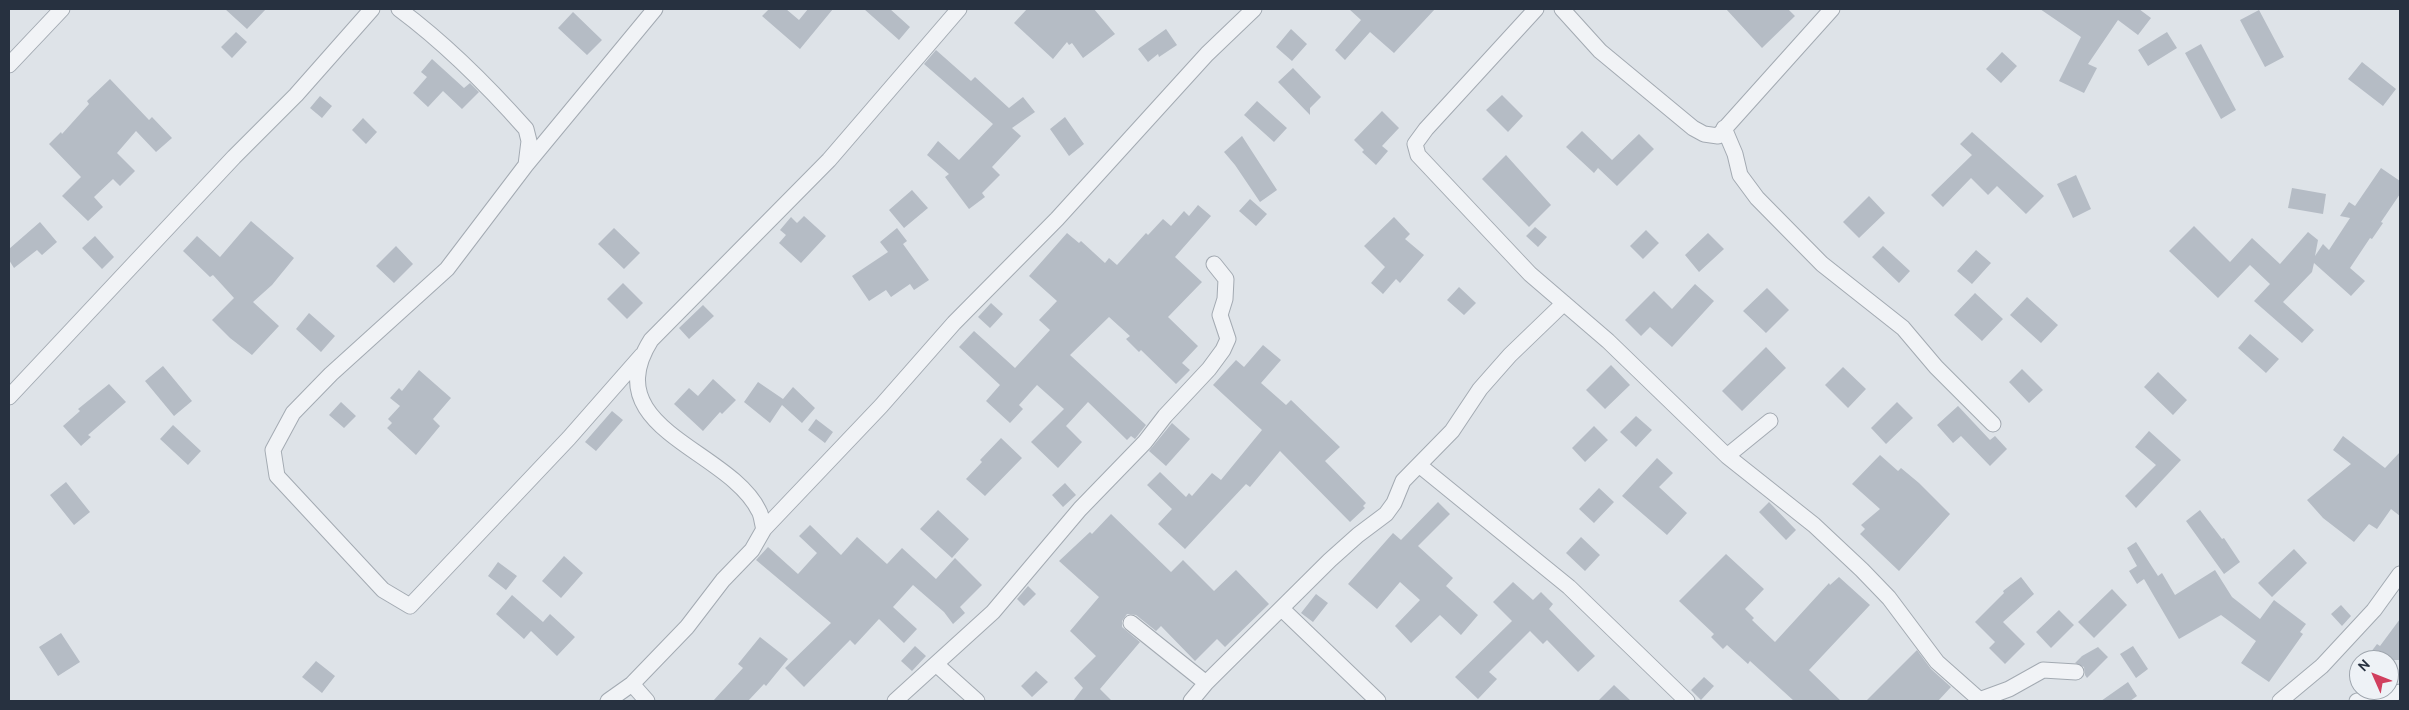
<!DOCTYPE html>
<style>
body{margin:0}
#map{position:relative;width:2409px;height:710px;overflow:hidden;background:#dee3e8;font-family:Cabin,sans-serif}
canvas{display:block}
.frame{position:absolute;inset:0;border:10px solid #273140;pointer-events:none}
.north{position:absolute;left:2349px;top:650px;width:50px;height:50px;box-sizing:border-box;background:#eef2f6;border:1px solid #9ea5ad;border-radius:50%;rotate:314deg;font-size:14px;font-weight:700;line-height:20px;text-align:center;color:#273140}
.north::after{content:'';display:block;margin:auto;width:18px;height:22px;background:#d13f5e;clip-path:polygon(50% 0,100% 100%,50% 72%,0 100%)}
</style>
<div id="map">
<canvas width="2409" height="710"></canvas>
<div class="frame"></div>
<div class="north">N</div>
</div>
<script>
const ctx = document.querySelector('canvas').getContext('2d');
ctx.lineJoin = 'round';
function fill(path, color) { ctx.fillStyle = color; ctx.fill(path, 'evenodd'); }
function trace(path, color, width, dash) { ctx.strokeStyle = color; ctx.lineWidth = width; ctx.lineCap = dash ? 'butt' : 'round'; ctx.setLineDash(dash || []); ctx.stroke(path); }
const building = new Path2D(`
 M225 9H266L247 29Z
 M769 9H786L799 20 808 9H833L800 49 762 16Z
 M864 9H890L910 27 899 40Z
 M1027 9H1094L1115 34 1083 58 1072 43 1069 45 1067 42 1053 59 1014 23Z
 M1349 9H1435L1394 53 1370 32 1345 60 1335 50 1361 20Z
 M1726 9H1788L1795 16 1762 48Z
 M2040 9H2139L2151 18 2138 35 2118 20 2088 64 2097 68 2084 93 2059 81 2081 37Z
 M2259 10 2284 57 2265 67 2240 20Z
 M573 12 602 40 587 55 558 28Z
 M1166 29 1177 45 1159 57 1158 54 1148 62 1138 49Z
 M1291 29 1307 44 1292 61 1276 47Z
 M236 32 247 42 232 58 221 47Z
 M2167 32 2177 48 2148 66 2138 50Z
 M2201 44 2236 110 2221 119 2185 53Z
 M936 50 971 81 975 77 1009 108 1023 97 1035 112 1012 128 1021 136 992 167 1000 175 982 193 985 197 969 209 945 177 949 174 927 155 938 141 959 160 993 124 924 64Z
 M2002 52 2017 66 2001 83 1986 69Z
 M432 59 464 88 470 83 479 92 462 109 443 91 428 107 413 93 427 77 421 72Z
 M2362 62 2396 89 2383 106 2348 79Z
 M1293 68 1321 97 1310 108V115L1278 82Z
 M110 79 149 120 152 117 172 138 156 152 136 131 117 153 135 171 120 186 113 179 94 197 103 207 88 221 62 196 81 177 49 144 61 132 62 134 89 104 87 101Z
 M1502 95 1523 116 1508 132 1486 110Z
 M320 96 332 106 322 118 310 108Z
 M1257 101 1287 128 1274 142 1244 115Z
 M1382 111 1399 128 1382 146 1388 151 1376 165 1362 152 1364 150 1354 140Z
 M1065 117 1084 144 1069 156 1050 129Z
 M363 118 377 132 366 144 352 130Z
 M1582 131 1612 160 1639 134 1654 149 1617 186 1598 168 1594 173 1566 147Z
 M1972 132 2044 196 2026 214 1997 186 1988 195 1971 178 1943 207 1931 195 1972 155 1960 144Z
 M1242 136 1277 190 1260 202 1235 165 1224 152Z
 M1506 155 1551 205 1529 227 1482 179Z
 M2381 168 2400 181V194L2381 222 2383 223 2372 239 2370 238 2350 268 2365 281 2351 296 2314 263 2312 272 2283 302 2314 330 2302 343 2254 301 2270 284 2250 265 2218 298 2169 251 2194 226 2230 262 2252 238 2280 264 2308 232 2318 240 2315 256 2323 244 2329 250 2350 218 2340 216 2349 202 2355 206Z
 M2076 175 2091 209 2073 218 2057 184Z
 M2292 188 2326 194 2323 214 2288 208Z
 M912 190 928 208 904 228 889 210Z
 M1869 196 1885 213 1859 238 1843 222Z
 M1250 199 1267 214 1256 226 1239 211Z
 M1198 205 1211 216 1175 257 1202 282 1168 317 1198 346 1182 363 1190 370 1176 384 1141 350 1139 352 1126 339 1130 336 1109 317 1070 355 1146 425 1135 439 1131 436 1127 440 1088 402 1066 426 1082 442 1058 468 1031 442 1064 409 1037 385 1019 405 1023 409 1010 423 986 401 1000 385 959 347 974 331 1015 368 1050 330 1039 320 1057 301 1029 276 1067 233 1079 243 1081 241 1105 263 1109 258 1117 265 1146 233 1148 235 1163 219 1171 226 1184 211 1189 216Z
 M804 216 826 236 801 263 779 243 786 235 780 230 791 217 797 223Z
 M1394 217 1410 234 1405 239 1424 255 1400 283 1396 279 1383 294 1371 283 1385 267 1364 246Z
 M251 221 294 258 272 285 253 302 279 326 252 355 230 338 212 320 234 298 213 275 210 277 183 251 197 236 220 257Z
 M40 222 57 242 42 255 37 250 14 268 9 260V249Z
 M1535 227 1547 237 1538 247 1526 236Z
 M614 228 640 253 624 269 598 244Z
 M897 228 907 241 903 244 929 280 914 290 910 284 891 297 886 290 869 301 852 276 888 252 880 242Z
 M1646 230 1659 243 1643 259 1630 246Z
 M1708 233 1724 249 1699 272 1685 255Z
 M95 236 114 257 102 269 82 248Z
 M396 246 413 264 394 283 376 266Z
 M1883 246 1910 271 1899 283 1872 257Z
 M1976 250 1991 263 1972 284 1957 271Z
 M623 283 643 303 627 319 607 299Z
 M1695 284 1714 301 1672 347 1650 327 1641 336 1625 320 1654 291 1672 309Z
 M1459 287 1476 303 1464 315 1447 300Z
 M1767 288 1789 310 1766 333 1743 311Z
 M1975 293 2003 319 1982 341 1954 315Z
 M2027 297 2058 325 2041 343 2010 315Z
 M991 303 1003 314 990 328 978 317Z
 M703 305 714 316 689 339 679 328Z
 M309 313 335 336 321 352 296 329Z
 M2250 334 2279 359 2266 373 2238 348Z
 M1263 345 1281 360 1261 383 1286 405 1291 400 1340 447 1325 461 1366 503 1363 506 1365 508 1350 522 1280 451 1250 487 1246 484 1185 549 1158 524 1172 509 1147 485 1160 472 1186 497 1189 493 1192 496 1212 473 1221 480 1262 430 1213 385 1236 360 1244 367Z
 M1766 347 1786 368 1742 411 1722 391Z
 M1611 365 1630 385 1605 409 1586 390Z
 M163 366 192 401 174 416 145 381Z
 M1843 367 1866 389 1848 408 1825 385Z
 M2022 369 2043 390 2029 403 2009 382Z
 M419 370 451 398 433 419 440 426 416 455 387 428 392 423 388 419 400 406 390 398 399 388 402 391Z
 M2158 372 2187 400 2173 415 2144 387Z
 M713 379 736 400 722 414 720 412 703 431 674 404 689 388 698 396Z
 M758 382 783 399 793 387 815 408 802 423 782 405 770 423 744 402Z
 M109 384 126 402 88 435 91 437 81 446 63 426 80 411 78 409Z
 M341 402 356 416 344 428 329 415Z
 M1897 402 1913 418 1886 444 1871 428Z
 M1958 406 1990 440 1995 436 2007 449 1990 466 1961 436 1953 443 1937 425Z
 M612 411 623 420 596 451 585 442Z
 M1636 416 1652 430 1636 447 1620 432Z
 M816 419 833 432 825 443 808 430Z
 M1172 423 1190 439 1166 466 1149 451Z
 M173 425 201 451 188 465 160 439Z
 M1594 426 1608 440 1585 462 1572 448Z
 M2149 431 2181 460 2136 508 2125 496 2156 465 2135 447Z
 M2343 436 2385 468 2400 452V516L2391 509 2377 529 2369 524 2354 542 2323 518 2307 500 2351 464 2333 450Z
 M1001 438 1022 458 985 496 966 479 982 462 980 460Z
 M1880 455 1898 471 1901 468 1919 483 1950 514 1899 571 1860 534 1865 529 1861 525 1880 509 1852 484Z
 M1657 458 1673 473 1659 487 1687 513 1667 535 1622 496Z
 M66 482 90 512 74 525 50 495Z
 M1065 483 1076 495 1063 507 1052 495Z
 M1599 488 1614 502 1594 523 1579 509Z
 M1438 502 1450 514 1418 546 1453 578 1446 586 1478 615 1461 635 1440 615 1411 643 1395 626 1420 600 1400 582 1377 609 1348 584 1393 533 1401 540Z
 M1769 502 1796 530 1786 540 1759 512Z
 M938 510 969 539 952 558 920 529Z
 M2200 510 2222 539 2224 538 2240 562 2224 574 2186 521Z
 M1111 514 1171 572 1183 560 1214 591 1236 570 1269 604 1225 647 1217 639 1195 661 1161 626 1156 631 1136 615 1127 614 1122 621V627L1140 642 1100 689 1112 701H1073L1083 688 1074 678 1096 656 1070 631 1099 597 1059 561 1090 532 1092 534Z
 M810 525 841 555 857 537 887 564 902 548 936 579 955 558 982 585 960 607 965 613 953 624 944 612 913 585 893 607 917 629 904 643 879 619 855 645 850 640 804 687 785 668 831 623 756 560 768 547 798 574 817 553 799 536Z
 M1581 537 1600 555 1585 571 1566 553Z
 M2136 542 2158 576 2162 573 2175 595 2215 570 2232 597 2260 619 2274 600 2306 624 2300 632 2303 634 2269 682 2241 663 2256 641 2221 615 2179 639 2144 579 2137 584 2129 571 2137 566 2127 548Z
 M2294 549 2307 563 2272 597 2258 583Z
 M1726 554 1764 589 1745 609 1754 618 1752 620 1775 642 1829 583 1830 585 1839 577 1870 605 1809 670 1841 701H1794L1750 661 1748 664 1727 645 1723 649 1711 637 1714 634 1679 601Z
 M564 556 583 573 561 598 542 581Z
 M498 562 517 576 506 590 488 576Z
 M2021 577 2034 594 2003 622 2025 644 2005 664 1989 648 1995 642 1975 622 2004 593 2003 591Z
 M1513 582 1533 600 1541 592 1553 604 1549 609 1595 656 1578 672 1547 640 1543 644 1530 631 1489 672 1497 679 1478 699 1455 677 1512 621 1493 602Z
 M1028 586 1036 594 1024 606 1017 599Z
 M2112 589 2127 605 2094 638 2078 622Z
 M1316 594 1328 603 1313 622 1301 613Z
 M512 595 543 622 550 614 575 637 557 656 531 631 524 639 496 614Z
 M2341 605 2351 616 2342 626 2331 614Z
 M2059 610 2074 625 2051 648 2036 632Z
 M2400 619V660H2365L2377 644 2380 646Z
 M61 633 80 662 58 676 39 647Z
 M760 637 788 659 766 686 764 684 748 701H713L743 668 738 664Z
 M915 646 926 656 912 671 901 661Z
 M2133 646 2148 669 2136 678 2120 654Z
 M2098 647 2108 657 2087 678 2085 675 2084 667 2075 663 2082 656Z
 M1917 650 1931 669 1951 687 1938 701H1866Z
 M316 661 335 676 322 693 302 677Z
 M1036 671 1048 682 1032 697 1021 686Z
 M1704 677 1714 686 1701 700 1691 690Z
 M2128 682 2137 696 2130 701H2101Z
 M1614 685 1631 701H1598Z`);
const street = new Path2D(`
 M399 9C446 44 487 85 526 129L529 141 526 165
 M1536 9 1426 129 1415 144 1418 155 1530 274 1608 341 1727 456 1814 525 1862 570 1889 598 1937 662 1981 701
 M1562 9 1600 51 1693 128 1704 134 1718 136 1832 9
 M9 65 62 9
 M1724 128 1735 154 1740 175 1757 198 1822 264 1903 328 1936 367 1993 424
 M642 355 569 438 410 606 383 590 277 476 273 450 293 413 331 374 447 269 526 165 655 9
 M9 397 234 157 296 95 372 9
 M1727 456 1770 421
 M1419 465 1569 587 1687 701
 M764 529 881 406 954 323 1057 219 1207 54 1254 9
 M1282 609 1378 701
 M1131 623 1206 683
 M937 665 977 701
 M632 684 647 701
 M1979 700 2009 689 2043 670 2076 672
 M608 701 632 684 687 627 723 580 752 550 764 529C762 524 762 516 759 511 729 449 595 429 651 340L829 160 959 9
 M895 701 993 612 1080 509 1145 442 1165 416 1209 369 1223 350 1228 339 1220 315 1225 299 1226 279 1214 264
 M1191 701 1206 683 1330 560 1358 535 1386 514 1394 503 1403 481 1452 431 1480 389 1510 355 1564 303
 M2280 701 2322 666 2374 610 2400 574
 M2357 701 2400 692`);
fill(building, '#b5bcc5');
trace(street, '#a3aab2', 17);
trace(street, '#f1f3f6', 15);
</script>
